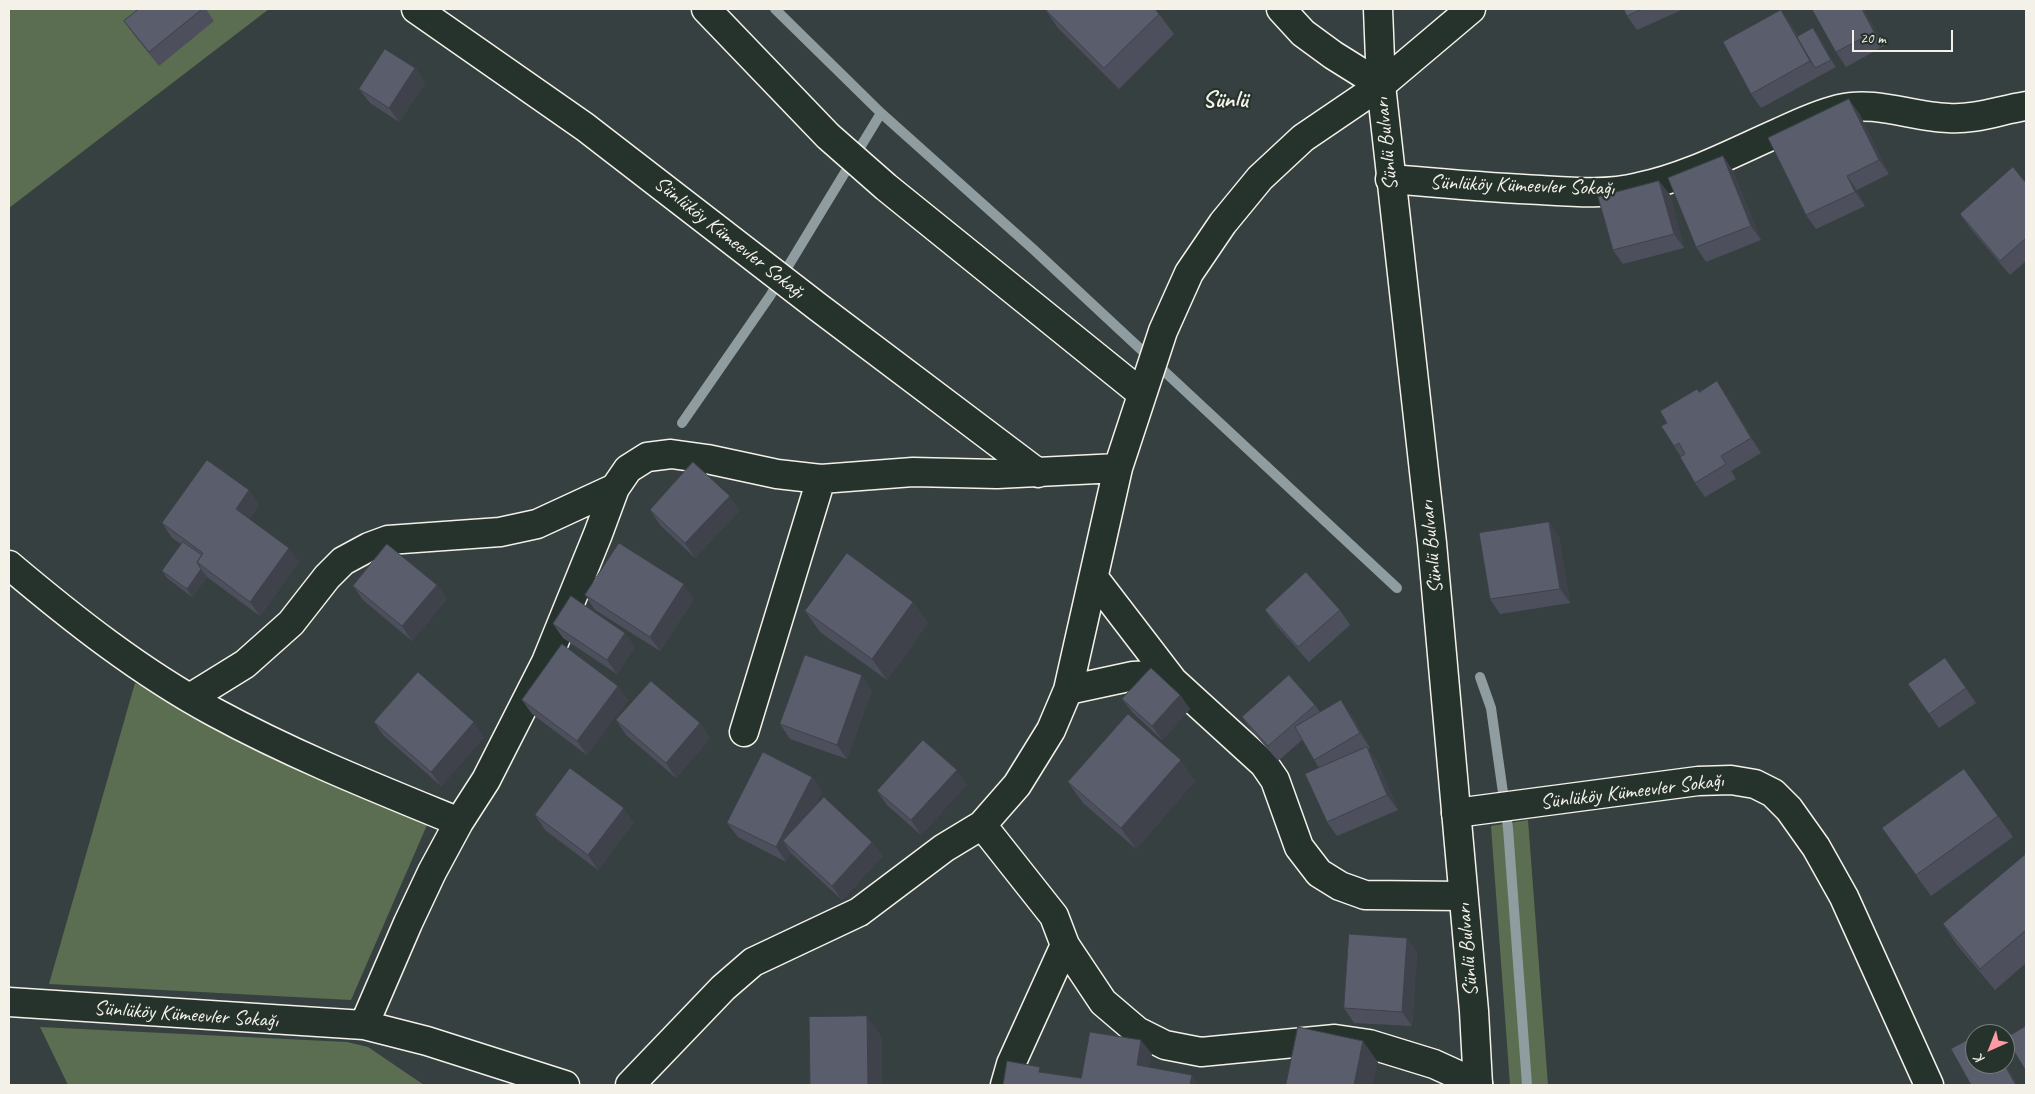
<!DOCTYPE html>
<meta charset="utf-8">
<style>
body{margin:0}
#map{position:relative;width:2035px;height:1094px;overflow:hidden;background:#364040;font-family:Caveat,sans-serif}
canvas{display:block}
.frame{position:absolute;inset:0;border:10px solid #f4f1e8;pointer-events:none}
.north{position:absolute;left:1965px;top:1024px;width:50px;height:50px;box-sizing:border-box;background:#26332d;border:1px solid #787f78;border-radius:50%;rotate:224deg;font-size:14px;font-weight:700;line-height:20px;text-align:center;color:#f4f1e8}
.north::after{content:'';display:block;margin:auto;width:18px;height:22px;background:#ff9aa2;clip-path:polygon(50% 0,100% 100%,50% 72%,0 100%)}
.scale{position:absolute;left:1852px;top:30px;width:101px;height:22px;box-sizing:border-box;border:2px solid #f4f1e8;border-top:0;padding-left:6px;font-size:15px;line-height:18px;white-space:nowrap;color:#f4f1e8;-webkit-text-stroke:4px #26332d;paint-order:stroke}
</style>
<div id="map">
<canvas width="2035" height="1094"></canvas>
<div class="frame"></div>
<div class="north">K</div>
<div class="scale">20 m</div>
</div>
<script>
const ctx = document.querySelector('canvas').getContext('2d');
ctx.lineJoin = 'round';
function fill(path, color) { ctx.fillStyle = color; ctx.fill(path, 'evenodd'); }
function trace(path, color, width, dash) { ctx.strokeStyle = color; ctx.lineWidth = width; ctx.lineCap = dash ? 'butt' : 'round'; ctx.setLineDash(dash || []); ctx.stroke(path); }
function label(font, color, halo, rows, align = 'center') {
  ctx.font = font + ' Caveat,sans-serif'; ctx.lineWidth = 4.5; ctx.setLineDash([]); ctx.textBaseline = 'middle'; ctx.strokeStyle = halo; ctx.fillStyle = color; for (const [text, x, y, turn = 0] of rows) {
    ctx.save(); ctx.translate(x, y); ctx.rotate((+turn || 0) * Math.PI / 180); ctx.textAlign = isNaN(turn) ? turn : align; if (halo) ctx.strokeText(text, 0, 0); ctx.fillText(text, 0, 0); ctx.restore();
  }
}
const green = new Path2D(`
 M9 9H269L9 208Z
 M135 683 427 825 351 1000 49 984Z
 M1528 820 1548 1085H1510L1491 826Z
 M40 1027 347 1042 368 1047 424 1085H68Z`);
const stream = new Path2D(`
 M775 9 881 113 1033 249 1397 588
 M682 423 770 296 881 113
 M1480 677 1491 708 1508 828 1527 1085`);
const minor = new Path2D(`
 M416 9 585 127 818 307 1038 473
 M706 9 828 136 886 187 1141 393
 M1281 9 1303 33 1333 55 1381 85
 M1390 179C1440 183 1490 188 1541 190 1573 192 1607 195 1639 187 1688 177 1734 152 1780 132 1799 123 1819 114 1839 109 1876 100 1912 117 1948 118 1975 120 2000 110 2026 106
 M9 565C73 619 140 672 214 712 293 755 376 788 459 822
 M1094 578 1173 681
 M1068 690 1133 676 1152 675 1173 681 1264 764 1275 780 1299 847 1319 873 1340 886 1365 895 1463 896
 M190 698 245 664 291 623 327 577 343 561 369 547 388 540 500 532 537 524 615 488
 M744 732 821 479
 M1456 813 1698 781 1731 780 1755 784 1773 793 1789 809 1816 847 1844 897 1929 1085
 M982 825 1054 916 1065 945 1103 1002 1137 1031 1165 1045 1201 1052 1335 1039 1369 1044 1434 1064 1478 1084
 M9 1002 364 1025 427 1041 565 1085
 M364 1025 408 923 432 872 459 822 486 780 546 662 598 534 615 488 628 469 647 457 671 454 707 459 777 474 821 479 913 472 997 474 1118 468
 M630 1085 723 988 753 962 859 912 944 848 982 825 1017 785 1051 730 1068 690 1118 468 1163 331 1189 273 1223 223 1260 178 1303 138 1381 85 1471 9
 M1005 1085 1011 1064 1065 945`);
const major = new Path2D(`
 M1378 9 1381 85 1432 543 1474 1011 1478 1085`);
const wall = new Path2D(`
 M139 9H206L214 21 159 66 134 35 124 21Z
 M1045 9H1155L1159 14 1174 34 1119 89 1058 28Z
 M1624 9H1684L1637 30 1627 16Z
 M1864 9 1884 46 1846 67 1836 52Z
 M1781 10 1791 25 1798 36 1813 28 1818 35 1836 67 1761 108 1751 94Z
 M415 68 425 83 399 122 370 103 359 89Z
 M1859 113 1889 174 1857 190 1865 206 1816 229 1806 215Z
 M1723 156 1733 171 1761 240 1706 262 1696 247Z
 M1659 181 1670 195 1684 248 1623 264 1613 250Z
 M2026 183V261L2010 275 1970 228 1960 214Z
 M1699 392 1727 396 1761 453 1731 471 1736 479 1705 497 1695 483 1681 457 1674 446 1667 423Z
 M249 490 259 505 249 519 299 562 260 616 207 577 192 597 167 578 162 571 181 544 172 538 162 523Z
 M650 510H740L695 558 660 525Z
 M1549 522 1559 537 1570 603 1500 614 1490 599Z
 M437 585 447 599 412 641 363 600 353 586Z
 M585 595 694 599 660 651 595 610Z
 M913 602 928 623 887 680 820 632 805 611Z
 M1265 610H1340L1350 625 1309 662 1275 624Z
 M553 624 635 647 617 674 563 638Z
 M1945 658 1976 703 1939 728 1908 684Z
 M618 686 628 700 587 755 532 714 522 700Z
 M872 690 847 759 790 739 780 724Z
 M1180 695 1190 709 1162 740 1133 713 1122 699Z
 M1315 705 1320 712 1351 714 1370 748 1368 749 1377 761 1398 810 1337 836 1327 822 1319 768 1302 740 1278 761 1252 731 1242 717Z
 M616 720 700 723 710 738 676 778 626 735Z
 M374 722 484 737 441 786 384 736Z
 M812 777 822 792 814 807 872 842 883 856 842 900 793 855 791 853 786 862 738 837 727 823Z
 M1195 781 1136 849 1083 803 1068 782Z
 M967 784 921 835 887 805 877 791Z
 M535 815 634 822 598 870 545 830Z
 M1998 816 2013 837 1931 896 1882 828Z
 M2026 854V963L1995 990 1957 945 1943 924Z
 M1407 938 1417 953 1412 1026 1354 1023 1344 1008Z`);
const shadedWall = new Path2D(`
 M1862 9H1864L1884 46 1874 32Z
 M1781 10 1791 25 1816 68H1815L1810 61Z
 M1813 28 1818 35 1836 67 1831 60Z
 M415 68 425 83 399 122 389 108Z
 M1849 99 1859 113 1889 174 1879 160Z
 M1723 156 1733 171 1761 240 1751 226Z
 M1847 176 1857 190 1865 206 1855 192Z
 M1659 181 1670 195 1684 248 1674 234Z
 M1717 381 1727 396 1761 453 1751 438Z
 M249 490 259 505 246 523 236 509Z
 M730 496 740 510 695 558 685 543Z
 M1549 522 1559 537 1570 603 1560 589Z
 M289 548 299 562 260 616 250 602Z
 M201 569 207 577 192 597 187 589Z
 M684 584 694 599 660 651 650 637Z
 M437 585 447 599 412 641 402 626Z
 M913 602 928 623 887 680 872 659Z
 M625 633 635 647 617 674 607 660Z
 M862 675 872 690 847 759 837 745Z
 M618 686 628 700 587 755 577 741Z
 M1180 695 1190 709 1162 740 1152 726Z
 M1341 700 1351 714 1370 748 1360 733Z
 M474 722 484 737 441 786 431 772Z
 M700 723 710 738 676 778 666 763Z
 M1367 747 1377 761 1398 810 1387 795Z
 M1181 760 1195 781 1136 849 1121 828Z
 M957 770 967 784 921 835 911 820Z
 M812 777 822 792 792 850 783 841 791 853 786 862 776 847Z
 M624 808 634 822 598 870 588 855Z
 M872 842 883 856 842 900 832 886Z
 M1407 938 1417 953 1412 1026 1402 1012Z
 M867 1016 882 1037V1085H868Z
 M1141 1040 1152 1054 1147 1079 1137 1065Z
 M1363 1041 1378 1062 1373 1085H1354Z
 M2005 1062 2018 1085H2016L2004 1064H2005Z
 M1192 1075 1199 1085H1190Z`);
const building = new Path2D(`
 M139 9H202L149 52 124 21Z
 M1045 9H1155L1159 14 1104 68Z
 M1624 9H1642L1627 16Z
 M1812 9H1862L1874 32 1836 52Z
 M1781 10 1810 61 1751 94 1723 42Z
 M1813 28 1831 60 1815 68 1797 37Z
 M385 49 415 68 389 108 359 89Z
 M1849 99 1879 160 1847 176 1855 192 1806 215 1768 138Z
 M1723 156 1751 226 1696 247 1668 178Z
 M2013 167 2026 183V238L2000 261 1960 214Z
 M1659 181 1674 234 1613 250 1598 197Z
 M1717 381 1751 438 1721 456 1726 464 1695 483 1680 457 1685 454 1679 443 1674 446 1661 426 1667 423 1660 411 1697 389 1699 392Z
 M207 460 249 490 236 509 289 548 250 602 197 562 203 553 162 523Z
 M693 462 730 496 685 543 650 510Z
 M1549 522 1560 589 1490 599 1479 533Z
 M183 542 202 555 197 562 201 569 187 589 162 571Z
 M619 543 684 584 650 637 585 595Z
 M387 544 437 585 402 626 353 586Z
 M847 553 913 602 872 659 805 611Z
 M1306 572 1340 610 1298 647 1265 610Z
 M571 596 625 633 607 660 553 624Z
 M562 644 618 686 577 741 522 700Z
 M805 655 862 675 837 745 780 724Z
 M1945 658 1966 688 1929 714 1908 684Z
 M1151 668 1180 695 1152 726 1122 699Z
 M418 672 474 722 431 772 374 722Z
 M1289 675 1315 705 1268 746 1242 717Z
 M651 681 700 723 666 763 616 720Z
 M1341 700 1360 733 1314 760 1295 727Z
 M1128 714 1181 760 1121 828 1068 782Z
 M923 740 957 770 911 820 877 791Z
 M1367 747 1387 795 1327 822 1305 774Z
 M763 752 812 777 776 847 727 823Z
 M570 768 624 808 588 855 535 815Z
 M1964 769 1998 816 1916 875 1882 828Z
 M824 797 872 842 832 886 783 841Z
 M2026 854V930L1980 969 1943 924Z
 M1349 934 1407 938 1402 1012 1344 1008Z
 M867 1016 868 1085H810L809 1017Z
 M2026 1026V1071L2006 1038Z
 M1298 1027 1363 1041 1354 1085H1286Z
 M1986 1030 1988 1034H1979Z
 M1090 1032 1141 1040 1137 1065 1192 1075 1190 1085H1003L1007 1061 1040 1067 1039 1072 1081 1078Z
 M1975 1036V1064H2004L2016 1085H1971L1951 1049Z`);
const streetNames = [
 ["Sünlü Bulvarı",1387,144,-96],
 ["Sünlüköy Kümeevler Sokağı",1522,186,2],
 ["Sünlüköy Kümeevler Sokağı",729,238,38],
 ["Sünlü Bulvarı",1432,547,-96],
 ["Sünlüköy Kümeevler Sokağı",1632,792,-7],
 ["Sünlü Bulvarı",1468,950,-95],
 ["Sünlüköy Kümeevler Sokağı",186,1015,4]
];
const quarterNames = [
 ["Sünlü",1225,101]
];
fill(green, '#5b6e51');
trace(stream, '#8f9ca0', 10);
trace(minor, '#f4f1e8', 31);
trace(major, '#f4f1e8', 31);
trace(minor, '#26332d', 28);
trace(major, '#26332d', 28);
fill(wall, '#4d505c');
fill(shadedWall, '#3f414b');
fill(building, '#5a5d6b');
trace(building, '#3f414b', 1);
label('21px', '#f4f1e8', '#26332d', streetNames);
label('bold 24px', '#f4f1e8', '#26332d', quarterNames);
</script>
